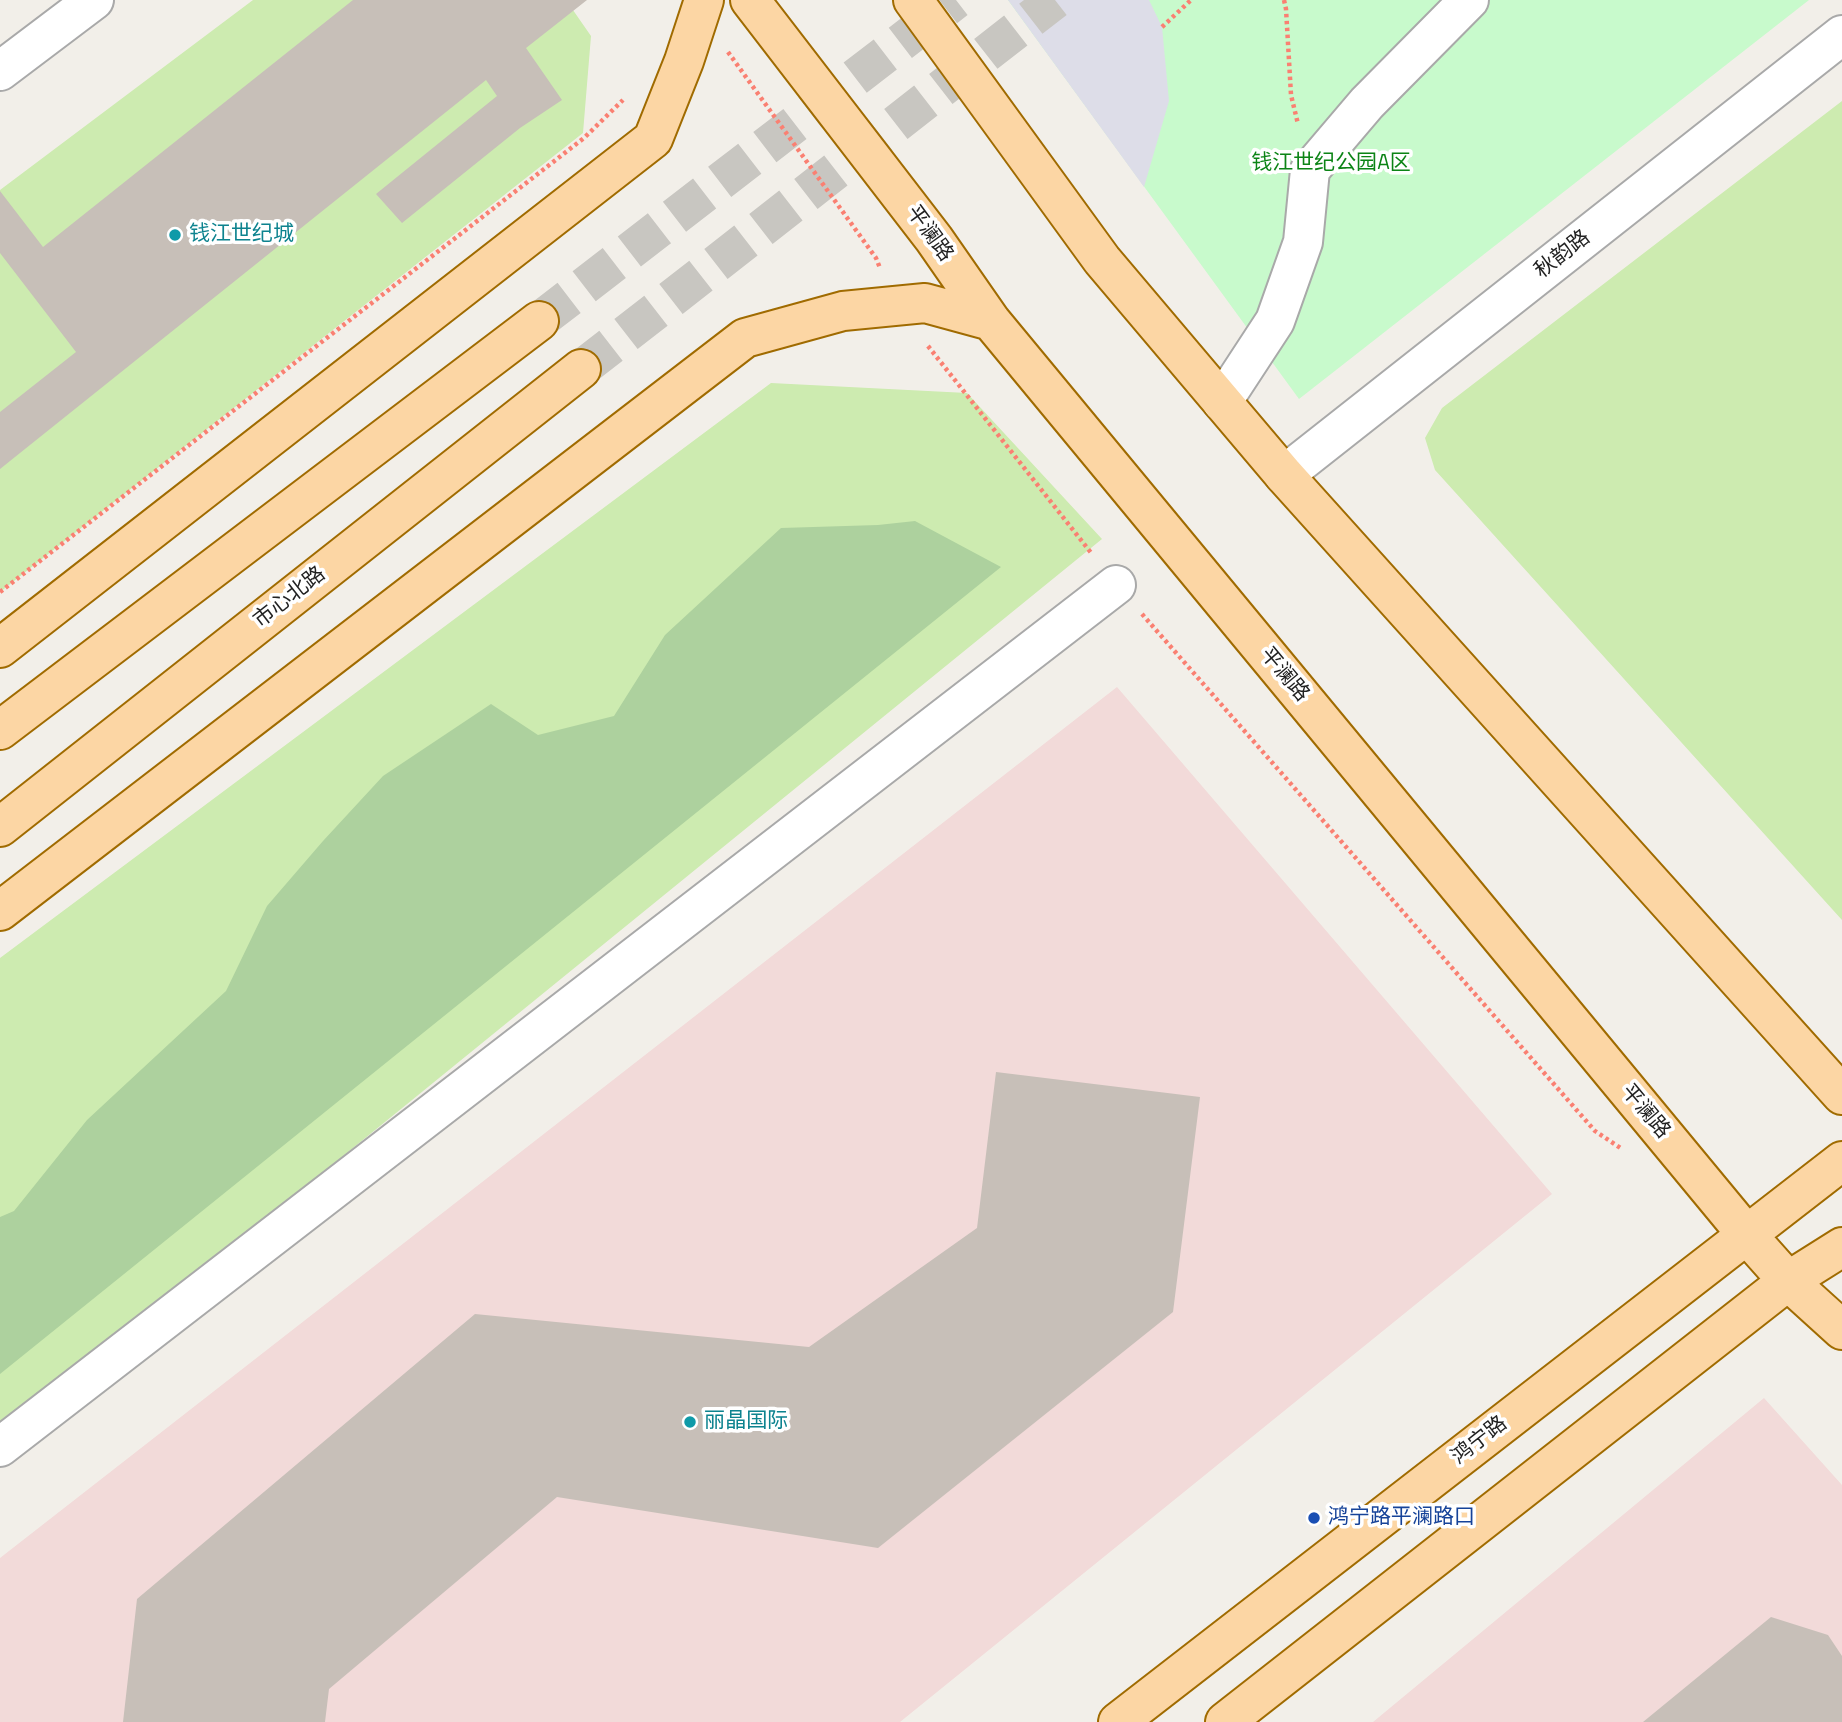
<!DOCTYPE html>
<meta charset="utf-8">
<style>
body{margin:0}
canvas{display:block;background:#f2efe9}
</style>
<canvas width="1842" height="1722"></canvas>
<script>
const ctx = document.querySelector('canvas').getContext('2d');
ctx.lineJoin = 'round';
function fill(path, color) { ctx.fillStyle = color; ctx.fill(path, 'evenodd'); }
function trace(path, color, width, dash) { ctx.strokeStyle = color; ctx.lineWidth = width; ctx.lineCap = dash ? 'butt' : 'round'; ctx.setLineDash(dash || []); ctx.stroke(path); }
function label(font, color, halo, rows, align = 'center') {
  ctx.font = font + ' "Titillium Web","Noto Sans SC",sans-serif'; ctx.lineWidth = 7; ctx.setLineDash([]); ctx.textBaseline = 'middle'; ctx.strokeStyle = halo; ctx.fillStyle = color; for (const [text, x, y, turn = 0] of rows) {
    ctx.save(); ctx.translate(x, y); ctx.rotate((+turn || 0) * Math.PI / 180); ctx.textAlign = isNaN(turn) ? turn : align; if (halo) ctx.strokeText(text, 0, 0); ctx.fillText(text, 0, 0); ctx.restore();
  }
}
const commercial = new Path2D(`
 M1117 687 1552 1194 900 1722H0V1558Z
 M1764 1398 1842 1485V1722H1373Z`);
const grass = new Path2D(`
 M253 0H566L591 36 583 133 0 592V190Z
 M1842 101V920L1435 470 1425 438 1442 408Z
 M771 383 967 393 1102 539 0 1435V958Z`);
const forest = new Path2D(`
 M915 521 1001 567 0 1374V1217L14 1211 87 1120 226 991 267 906 323 841 383 776 491 704 538 735 614 716 665 635 781 528 878 525Z`);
const park = new Path2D(`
 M1008 0H1809L1299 399Z`);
const plaza = new Path2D(`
 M1008 0H1149L1162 27 1169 101 1144 187Z`);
const building = new Path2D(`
 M353 0H587L526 48 562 100 520 128 402 223 376 194 497 96 486 80 0 469V412L76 352 0 253V191L43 247Z
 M996 1072 1200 1097 1173 1312 878 1548 557 1497 329 1689 325 1722H123L137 1599 475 1314 809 1347 977 1228Z
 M1771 1617 1828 1635 1842 1656V1722H1643Z`);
const majorTunnel = new Path2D(`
 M539 321 956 0
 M581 369 1055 0`);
const path = new Path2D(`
 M1284 0 1286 9 1291 95 1298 124
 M1162 27 1191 0
 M728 52 876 258 880 268
 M928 346 1092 554
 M0 592 584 138 623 100
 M1142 614 1595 1131 1622 1149`);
const minor = new Path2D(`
 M0 71 94 0
 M1222 402 1275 321 1303 242 1310 170 1367 103 1469 0
 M1284 475 1842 35
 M0 1447 1116 585`);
const major = new Path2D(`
 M750 0 934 239 991 321 1747 1235 1788 1281 1842 1330
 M913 0 1102 260 1284 475 1842 1095
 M0 648 653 139 684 61 704 0
 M0 730 539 321
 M0 827 581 369
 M0 911 745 338 843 311 925 303 991 321
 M1118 1722 1842 1161
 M1225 1722 1788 1281 1842 1247`);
const markers = [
 [175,235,7,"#0f9aa8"],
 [690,1422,7,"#0f9aa8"],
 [1314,1518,7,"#1a4fb4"]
];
const parkNames = [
 ["钱江世纪公园A区",1331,164]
];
const streetNames = [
 ["平澜路",929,234,54],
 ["秋韵路",1563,255,-38],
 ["市心北路",290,598,-38],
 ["平澜路",1284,675,50],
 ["平澜路",1645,1112,50],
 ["鸿宁路",1480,1441,-38]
];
const cultureNames = [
 ["钱江世纪城",189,235],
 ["丽晶国际",704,1422]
];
const transitNames = [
 ["鸿宁路平澜路口",1328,1518]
];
fill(commercial, '#f2dad9');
fill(grass, '#cdebb0');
fill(forest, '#add19e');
fill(park, '#c8facc');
fill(plaza, '#dddde8');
fill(building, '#c7bfb8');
trace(majorTunnel, '#c8c6c1', 38, [38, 19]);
trace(minor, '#a9a9a9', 42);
trace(major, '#a06b00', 42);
trace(path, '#fa8072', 4.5, [3.5, 3.5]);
trace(minor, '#fff', 38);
trace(major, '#fcd6a4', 38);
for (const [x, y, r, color] of markers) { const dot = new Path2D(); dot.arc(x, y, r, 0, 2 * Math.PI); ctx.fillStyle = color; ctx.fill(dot); trace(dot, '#fff', 2.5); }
label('21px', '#0c8416', '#fff', parkNames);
label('21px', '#222', '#fff', streetNames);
label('21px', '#0d838f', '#fff', cultureNames, 'left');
label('21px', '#164399', '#fff', transitNames, 'left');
</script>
